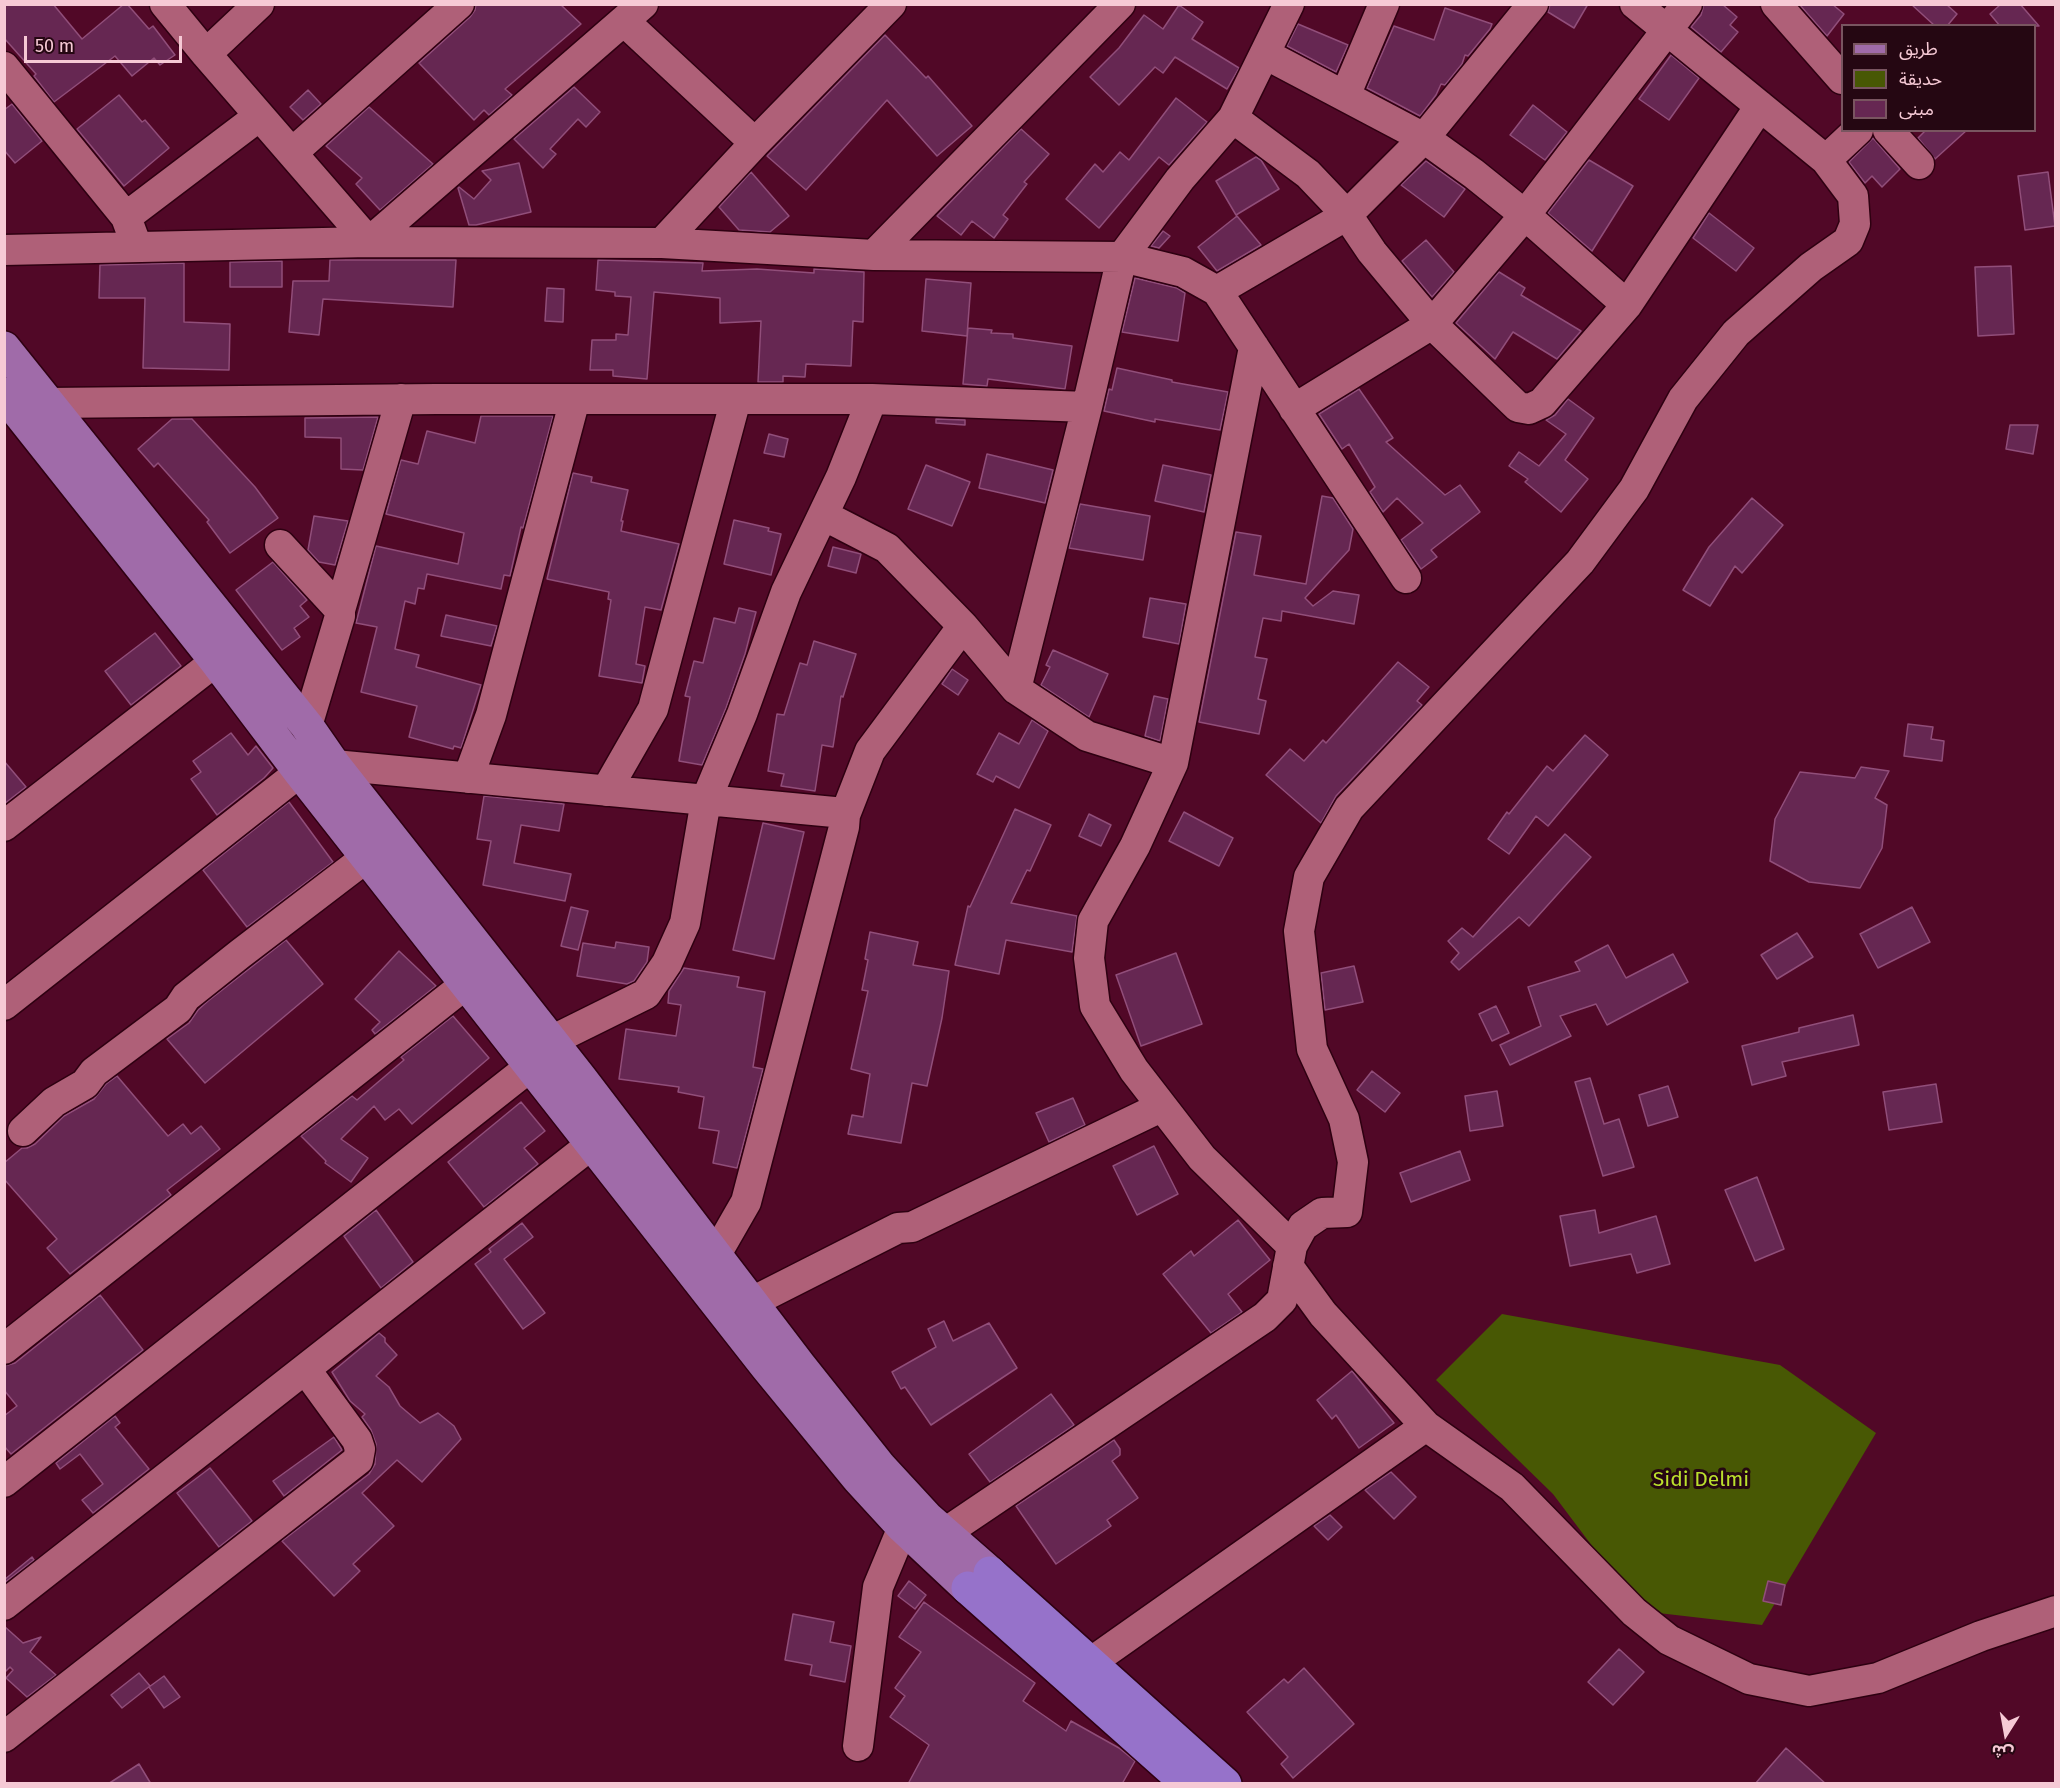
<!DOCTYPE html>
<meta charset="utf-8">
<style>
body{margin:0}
#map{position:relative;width:2060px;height:1788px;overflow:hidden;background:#510827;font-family:"Fira Sans","Noto Sans Arabic",sans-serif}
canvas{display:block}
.frame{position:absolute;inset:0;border:6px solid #f6c9d5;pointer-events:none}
.legend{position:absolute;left:1841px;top:24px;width:195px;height:108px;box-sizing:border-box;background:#250712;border:2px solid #795560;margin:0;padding:8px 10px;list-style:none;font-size:18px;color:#f6c9d5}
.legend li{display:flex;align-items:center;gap:12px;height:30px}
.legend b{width:30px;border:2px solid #795560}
.north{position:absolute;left:1976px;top:1704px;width:60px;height:60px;-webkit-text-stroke:4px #250712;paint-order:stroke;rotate:191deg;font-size:16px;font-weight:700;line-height:24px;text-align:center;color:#f6c9d5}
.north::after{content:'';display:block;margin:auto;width:21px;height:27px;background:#f6c9d5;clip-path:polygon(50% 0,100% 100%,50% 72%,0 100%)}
.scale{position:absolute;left:24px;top:36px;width:158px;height:27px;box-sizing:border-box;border:3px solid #f6c9d5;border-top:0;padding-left:8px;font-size:18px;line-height:21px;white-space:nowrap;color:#f6c9d5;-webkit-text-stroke:4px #250712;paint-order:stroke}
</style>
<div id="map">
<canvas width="2060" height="1788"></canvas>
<div class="frame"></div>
<ul class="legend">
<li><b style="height:8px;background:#a06ba9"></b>طريق</li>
<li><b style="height:16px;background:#485804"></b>حديقة</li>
<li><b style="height:16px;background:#662752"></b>مبنى</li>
</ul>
<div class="north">ش</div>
<div class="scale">50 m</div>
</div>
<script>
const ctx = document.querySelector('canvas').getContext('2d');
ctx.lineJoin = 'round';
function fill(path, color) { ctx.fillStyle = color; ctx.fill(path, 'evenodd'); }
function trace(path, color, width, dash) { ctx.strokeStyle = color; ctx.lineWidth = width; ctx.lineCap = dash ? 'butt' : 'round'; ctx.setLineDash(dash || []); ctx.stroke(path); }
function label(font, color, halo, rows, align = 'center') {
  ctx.font = font + ' "Fira Sans",sans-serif'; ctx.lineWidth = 6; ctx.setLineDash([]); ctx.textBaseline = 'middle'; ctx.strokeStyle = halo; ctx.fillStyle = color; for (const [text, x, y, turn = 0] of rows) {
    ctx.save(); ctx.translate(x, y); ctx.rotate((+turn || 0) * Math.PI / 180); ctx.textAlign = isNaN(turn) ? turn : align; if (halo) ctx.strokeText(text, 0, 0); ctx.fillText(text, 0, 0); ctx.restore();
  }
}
const green = new Path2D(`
 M1502 1314 1780 1365 1876 1433 1762 1625 1641 1611 1553 1494 1436 1380Z`);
const building = new Path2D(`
 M4 4H53L82 39 124 4H127L149 29 153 26 175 55 160 65 154 58 132 76 115 56 54 102 34 76 36 74 4 38Z
 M476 4H560L581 24 505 89 512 95 489 115 484 110 474 120 419 63 470 17 475 10Z
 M1550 4H1588L1574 28 1548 12Z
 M1704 4H1722L1737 17 1730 25 1738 32 1721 52 1691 27 1701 15Z
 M1799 4H1832L1844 14 1827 36Z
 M1911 4H1946L1957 14 1947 26H1935Z
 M2001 4H2020L2039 26H2000L1990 14Z
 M1179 5 1203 22 1192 39 1239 68 1227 89 1175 57 1163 73 1155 67 1119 105 1090 77 1119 48 1144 15 1163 29Z
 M1445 8 1492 24 1490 29 1468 56 1465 55 1462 64 1445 85 1441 84 1436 95 1420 116 1367 88 1394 26 1434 40Z
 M1298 24 1348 45 1336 72 1287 46Z
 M885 35 926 78 928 76 972 126 937 156 887 100 806 190 767 156Z
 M1671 55 1699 78 1669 120 1639 99Z
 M574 87 600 112 586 127 578 119 550 149 556 154 543 168 514 139Z
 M308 90 321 104 303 120 290 107Z
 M119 95 142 122 145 120 169 148 124 186 77 129Z
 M1176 98 1207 122 1169 165 1159 157 1099 228 1066 199 1095 164 1103 172 1120 152 1129 160Z
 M12 104 42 141 15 163 4 150V110Z
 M1533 105 1567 132 1545 160 1510 135Z
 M369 107 433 164 380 210 356 184 362 178 326 146Z
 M1021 129 1049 154 1024 182 1027 184 1003 215 1008 219 994 238 972 221 961 235 937 216Z
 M1926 130H1967L1935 159 1918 138Z
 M1873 138 1900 169 1882 187 1872 176 1865 183 1849 162Z
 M1256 157 1261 160 1279 189 1236 215 1216 181Z
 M1589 160 1633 186 1592 251 1548 213Z
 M1426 161 1465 189 1444 217 1401 185Z
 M519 163 531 212 476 225H469L458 188 459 187 474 199 491 180 482 171Z
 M751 172 789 216 770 232 739 230 719 207Z
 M2048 172 2055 226 2025 230 2018 176Z
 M1709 213 1754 248 1736 271 1693 238Z
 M1237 216 1261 245 1217 271 1198 247Z
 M1163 231 1170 236 1159 248 1151 246Z
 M1426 240 1454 272 1432 297 1402 261Z
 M330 260H456L453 307 323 299 319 335 289 332 293 281H329Z
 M598 260 703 263 702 271 757 269 814 273V269L864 272 863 322 853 321 851 366 806 364 805 377 783 376V382H758L761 321 720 323V298L654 292 647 379 613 376V370H590L592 340H616V334L628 335 631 297 615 296V292L596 290Z
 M282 261V287H230V262Z
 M184 263V322L230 324 229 370 143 368 145 298H99L100 265Z
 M2011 266 2014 334 1978 336 1975 267Z
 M1499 272 1525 288 1521 295 1581 331 1557 359 1513 332 1495 359 1456 323Z
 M1135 278 1177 288 1185 293 1178 341 1122 332Z
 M926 279 971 283 967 336 922 331Z
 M547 288 564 289 563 322 545 321Z
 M968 328 992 330 991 333 1013 334V338L1072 346 1065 389 988 379 987 386 963 384Z
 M1117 368 1172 380V382L1228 392 1220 430 1155 419V422L1104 411 1109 389 1112 390Z
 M1359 389 1393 438 1386 442 1445 495 1460 485 1480 512 1431 550 1437 557 1421 569 1401 540 1423 523 1397 498 1383 512 1370 492 1375 487 1349 444 1342 449 1319 414Z
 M1568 399 1594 418 1565 460 1588 479 1561 512 1525 482 1528 479 1509 466 1519 452 1539 466 1566 434 1546 420 1555 415Z
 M481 416H553L523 528 521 527 510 576 504 575 501 589 427 574 424 589 418 588 415 604 405 601 395 649 419 655 416 667 481 685 461 748 454 746 453 749 409 737 417 706 361 692 377 627 356 623 376 546 458 564 464 533 386 514 401 460 418 464 427 431 475 443Z
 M378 417 363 470 341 469V438L305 437V418Z
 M172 419H192L255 487 278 518 230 553 207 522 209 520 158 463 154 467 138 449Z
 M936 419 965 420V425L936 423Z
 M2010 425H2038L2033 454 2006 449Z
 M769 434 788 439 784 457 764 453Z
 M987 454 1053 470 1045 503 979 488Z
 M926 465 970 482 952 526 908 509Z
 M1163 465 1211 475 1204 512 1155 501Z
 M573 473 592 477 591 482 628 490 621 521H623L621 531 679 544 661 610 645 607 636 664 645 666 642 683 599 676 611 600 608 599 609 592 547 579Z
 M1322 496 1333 498 1353 529 1349 550 1305 598 1313 606 1333 591 1359 595 1354 624 1282 611 1281 621 1263 618 1255 657 1267 659 1258 699 1266 701 1259 734 1199 722 1236 532 1261 536 1254 575 1306 584Z
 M1752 498 1783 525 1742 573 1735 566 1710 606 1683 590 1709 547Z
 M1080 504 1150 516 1143 560 1069 548Z
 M314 516 348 521 335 565 319 562 308 550Z
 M734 520 769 528 768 531 781 534 771 575 724 564Z
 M833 547 861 554 856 573 828 566Z
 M273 562 307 600 300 606 309 617 294 628 300 637 282 650 236 590Z
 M1150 598 1186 604 1179 644 1143 637Z
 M739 608 756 612 745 654 726 708 702 765 679 761 690 697 685 696 694 661 703 663 714 618 735 623Z
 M446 615 497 626 491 646 441 636Z
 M155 633 181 666 131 705 105 671Z
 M814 641 856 654 843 697 841 696 833 747 822 745 815 791 781 786 784 774 768 771 777 714 784 715 800 663 807 665Z
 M1053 650 1108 674 1089 717 1041 685 1050 667 1046 665Z
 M1398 662 1429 687 1417 701 1422 705 1336 796 1321 823 1266 775 1290 749 1304 761 1323 740 1326 743Z
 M952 669 968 680 958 695 942 684Z
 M1154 696 1168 699 1160 741 1145 736Z
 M1032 720 1048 731 1019 788 996 776 993 782 977 774 999 733 1019 744Z
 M1908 724 1933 727 1931 739 1944 741 1942 761 1904 756Z
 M231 733 248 755 256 746 273 768 264 778 217 815 191 779 201 772 193 761Z
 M1585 735 1608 755 1548 826 1536 816 1509 854 1488 839 1507 812 1509 814 1547 766 1553 771Z
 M4 761 26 787 4 804Z
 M1861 767 1889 771 1875 798 1887 805 1882 848 1860 888 1809 882 1770 861 1775 819 1800 772 1855 778Z
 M484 796 564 804 559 831 521 825 514 863 571 874 565 901 483 885 491 841 477 839Z
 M289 802 333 862 247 927 203 870Z
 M1015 809 1051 825 1030 871 1027 870 1011 903 1077 916 1072 952 1006 940 999 974 955 965 968 906 970 907Z
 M1184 812 1233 838 1219 866 1169 841Z
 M1089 814 1111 825 1101 846 1079 836Z
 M763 823 804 832 774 959 733 950Z
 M1565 834 1591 857 1529 926 1519 917 1459 970 1451 962 1459 953 1448 941 1462 928 1473 937Z
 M571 907 588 911 578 950 561 946Z
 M1912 907 1930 942 1878 968 1860 934Z
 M870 932 918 942 913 965 949 971 942 1018 927 1086 912 1083 901 1143 848 1134 852 1115 863 1117 870 1074 851 1069 868 991 862 990 868 960 865 959Z
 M1797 933 1813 957 1777 979 1761 955Z
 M286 940 323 984 205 1083 167 1039 189 1023 198 1010 208 1001Z
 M616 942 649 947 647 962 634 981 627 984 577 976 583 943 615 948Z
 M1608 945 1626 978 1673 954 1688 982 1607 1025 1596 1004 1560 1016 1571 1036 1510 1065 1500 1045 1541 1026 1528 987 1580 971 1575 962Z
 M399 951 436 986 375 1034 372 1030 380 1022 355 999Z
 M1176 953 1202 1024 1141 1046 1116 975Z
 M1354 966 1363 1002 1325 1010 1321 973Z
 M684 968 739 977 737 987 765 992 753 1067 763 1069 737 1168 713 1163 719 1131 699 1128 704 1097 678 1092 679 1087 619 1079 626 1029 676 1036 681 1005 668 1003 669 991Z
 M1496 1006 1509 1033 1492 1041 1479 1014Z
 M1853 1015 1859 1045 1782 1062 1786 1076 1752 1085 1742 1046 1799 1032V1028Z
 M453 1016 489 1058 412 1124 399 1109 385 1120 374 1106 341 1139 368 1158 351 1182 325 1163 326 1161 301 1136 352 1096 357 1100 404 1060 401 1057Z
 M1372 1071 1400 1093 1385 1112 1357 1090Z
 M117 1076 168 1136 183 1124 191 1134 201 1126 220 1149 167 1190 171 1195 70 1274 47 1248 57 1239 4 1179V1163L22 1148H27L35 1144 64 1116 94 1099 106 1084Z
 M1590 1078 1604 1124 1619 1119 1634 1167 1603 1176 1575 1082Z
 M1936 1084 1942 1122 1889 1130 1883 1092Z
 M1668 1086 1678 1117 1648 1126 1639 1095Z
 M1497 1091 1503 1126 1470 1131 1465 1096Z
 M1073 1098 1085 1125 1049 1142 1036 1113Z
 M521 1102 545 1131 524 1148 538 1164 484 1207 448 1162Z
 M1154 1146 1178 1194 1137 1215 1113 1166Z
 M1460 1151 1470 1180 1411 1202 1400 1173Z
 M1757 1177 1784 1249 1755 1261 1725 1190Z
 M376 1210 413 1262 381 1288 344 1236Z
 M1595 1210 1599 1233 1656 1216 1670 1264 1637 1273 1631 1254 1570 1266 1560 1216Z
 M1238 1220 1270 1260 1228 1294 1242 1312 1211 1333 1163 1274 1191 1251 1194 1256Z
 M522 1223 533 1237 504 1259 545 1313 523 1329 475 1264 491 1252 489 1249Z
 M100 1295 143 1350 11 1454 4 1446V1416L17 1406 4 1390V1366L15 1363Z
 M944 1321 953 1341 989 1323 1017 1368 931 1425 905 1387 901 1389 892 1372 936 1347 928 1329Z
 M379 1333 385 1338V1342L397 1355 376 1376 389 1387 400 1406 420 1423 438 1413 454 1426 461 1439 422 1482 397 1460 362 1493 394 1526 353 1564 360 1571 334 1596 282 1541 369 1474 375 1464 376 1444 371 1430 362 1417 365 1414 350 1401 332 1372Z
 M1352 1371 1394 1423 1359 1448 1336 1415 1332 1419 1317 1400Z
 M1051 1394 1074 1425 990 1482 969 1454Z
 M115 1416 120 1423 115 1427 149 1469 93 1513 82 1500 103 1484 80 1454 60 1469 56 1463Z
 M334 1437 342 1450 284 1496 273 1481Z
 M1114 1440 1120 1449V1455L1112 1461 1138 1498 1107 1520 1111 1526 1056 1564 1016 1506Z
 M210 1468 252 1521 219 1547 177 1493Z
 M1391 1472 1416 1497 1394 1519 1365 1490Z
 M1330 1515 1342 1527 1328 1540 1314 1526Z
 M32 1557 34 1560 4 1583V1580Z
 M909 1581 926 1595 915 1609 898 1596Z
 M1768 1581 1785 1585 1781 1605 1763 1601Z
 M924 1602 1035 1683 1023 1701 1066 1731 1071 1721 1119 1748 1135 1761 1122 1784H908L929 1745 890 1717 905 1696 895 1688 921 1652 899 1637Z
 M793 1614 834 1622 830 1642 851 1646 845 1682 810 1675 812 1665 785 1660Z
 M4 1626 23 1643 41 1637 30 1652 56 1675 27 1697 6 1678 13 1670 10 1667 4 1673Z
 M1619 1649 1644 1672 1613 1705 1588 1682Z
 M1304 1668 1354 1724 1293 1778 1281 1764 1288 1757 1247 1712 1284 1679 1288 1683Z
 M139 1673 150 1686 122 1708 111 1695Z
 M164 1676 180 1697 164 1708 149 1687Z
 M1786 1748 1826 1784H1755Z
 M139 1764 151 1784H108Z`);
const minor = new Path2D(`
 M165 4 206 54 369 242 643 4
 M1776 4 1842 79
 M625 22 755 143
 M206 54 259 4
 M1265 54 1424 138 1474 174 1525 215 1627 305
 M4 67 126 217 137 247
 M1345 96 1384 4
 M1233 118 1308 174 1347 215 1372 252 1432 324 1518 407 1529 409 1542 403 1627 305 1760 106
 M1888 130 1919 164
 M292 153 459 4
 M1826 160 1858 130
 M126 217 258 117H260
 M662 243 755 143 891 4
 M4 250 369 242 662 243 874 255 1122 257 1183 272 1217 291 1406 578
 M874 255 1120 4
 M1217 291 1347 215 1424 138 1533 4
 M1254 347 1173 763 1135 846 1093 921 1089 958 1095 1006 1134 1070 1202 1158 1292 1246
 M48 403 436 399H872L1087 407 1122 257 1180 179 1233 118 1289 4
 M1294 409 1432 324 1525 215 1687 4
 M823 515 887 548 963 626 1016 689 1087 736 1173 763
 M280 545 340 610V616L307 726
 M340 610 401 399
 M1016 689 1087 407
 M468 778 491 715 575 399
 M606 791 653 709 736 399
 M845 815 870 751 963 626
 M4 826 216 661
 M4 1005 300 772 334 765 834 812 845 815 844 827 746 1202 715 1256
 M551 1041 646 994 667 963 685 923 706 800 742 714 786 592 841 477 872 399
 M23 1131 54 1102 85 1084 94 1072 178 1009 186 997 240 954 367 857
 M1288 1266 1323 1314 1426 1426 1512 1487 1634 1612 1669 1640 1749 1679 1809 1691 1878 1678 1981 1636 2056 1611
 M752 1302 898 1228 912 1227 1161 1107
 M4 1349 466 984
 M4 1482 531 1066
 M945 1533 1265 1317 1282 1300 1292 1246 1303 1226 1322 1213 1347 1212 1353 1162 1344 1119 1312 1049 1299 931 1309 877 1349 808 1580 562 1634 489 1683 399 1736 333 1811 267 1848 241 1855 224 1853 196 1826 160 1635 4
 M4 1605 592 1144
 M1090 1663 1426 1426
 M4 1737 358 1460 360 1449 357 1440 306 1370
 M858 1746 878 1587 903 1527`);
const major = new Path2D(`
 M4 348 307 726 334 765 581 1079 799 1365 880 1467 927 1518 990 1573
 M4 394 216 661 300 772 767 1367 858 1478 903 1527 968 1588`);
const highway = new Path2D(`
 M990 1573 1225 1784
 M968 1588 1188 1784`);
const parkNames = [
 ["Sidi Delmi",1701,1480]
];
fill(green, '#485804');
fill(building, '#662752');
trace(building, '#914e7a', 1.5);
trace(minor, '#2e0011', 33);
trace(major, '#2e0011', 36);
trace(highway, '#2e0011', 36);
trace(minor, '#af6078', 30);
trace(major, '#a06ba9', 33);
trace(highway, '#9672ca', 33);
label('21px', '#bbe02d', '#250712', parkNames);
</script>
